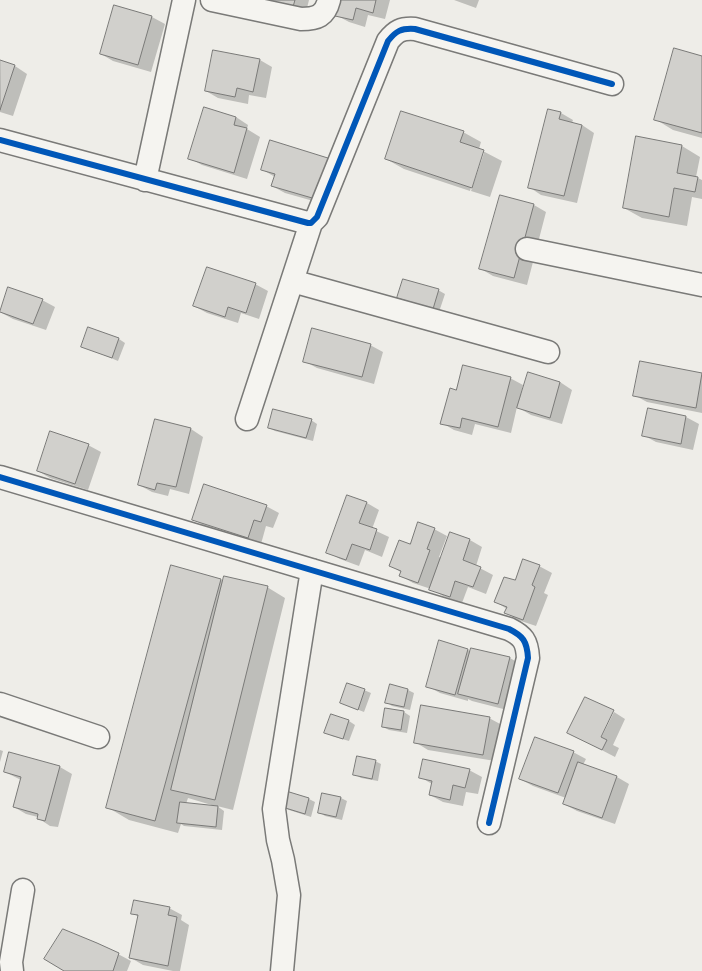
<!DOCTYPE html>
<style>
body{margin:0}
canvas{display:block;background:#eeede8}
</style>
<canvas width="702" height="971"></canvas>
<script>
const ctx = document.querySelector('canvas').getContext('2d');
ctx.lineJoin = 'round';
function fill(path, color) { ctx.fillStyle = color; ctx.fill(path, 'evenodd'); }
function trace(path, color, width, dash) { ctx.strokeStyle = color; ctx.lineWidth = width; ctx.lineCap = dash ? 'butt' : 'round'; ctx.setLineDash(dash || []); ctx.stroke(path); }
const shadow = new Path2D(`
 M248 0H309L305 16Z
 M340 0H390L385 19 368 15 365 27 349 22 336 15Z
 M454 0H479L476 8Z
 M114 6 152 17 165 24 151 72 113 61 101 54Z
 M214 51 260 60 272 67 266 98 249 95 248 104 218 98 206 91Z
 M702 57V138L673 130 655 119Z
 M0 61 15 66 27 74 13 116 0 112Z
 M561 113 573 120 572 123 582 125 594 133 577 203 541 195 529 187Z
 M236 117 248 125 247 129 260 137 247 179 202 165 189 158Z
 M463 132 481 142 479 149 502 161 490 197 471 191 484 153H482L470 191 404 169 386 159Z
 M637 137 682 146 700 157 696 177 702 180V199L692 197 687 226 642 218 624 208Z
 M271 142 331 206 285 193 272 186 275 177 263 170Z
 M534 205 546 212 527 285 493 276 481 269Z
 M255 284 268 291 259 319 241 313 238 323 207 313 194 306Z
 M438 290 445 294 439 312 404 301 398 297Z
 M42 300 55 307 46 330 13 319 0 312Z
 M89 329 119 339 125 343 118 361 82 346Z
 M370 345 383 352 374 384 317 368 304 361Z
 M641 362 702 374V413L647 402 634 395Z
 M510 378 523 385 521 394H522L560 382 572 390 562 424 531 415 517 407 511 433 475 424 472 435 454 430 442 423 457 391Z
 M649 409 686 417 699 424 693 450 656 442 643 435Z
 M156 420 191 429 203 437 189 494 170 489 168 496 152 492 139 485Z
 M311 420 317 424 313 441 275 431 269 428Z
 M88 445 101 452 88 490 50 478 38 471Z
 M347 496 367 503 379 510 372 529 389 537 382 557 365 550 359 566 340 559 327 552Z
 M266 506 279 513 273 528 266 526 261 544 206 527 193 519Z
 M434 529 447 536 439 557 442 558 450 533 470 540 482 547 476 566 493 575 486 594 468 587 462 603 443 596 431 589 413 583 401 576 402 573 391 566 410 545Z
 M539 566 552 573 544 593 548 595 536 626 518 620 506 613 507 609 496 602 516 582Z
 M220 579 223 581 267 587 285 598 233 810 217 806 224 811 222 830 184 826 181 824 178 833 129 820 107 807ZM188 798 215 806V807L186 804Z
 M440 642 471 651V649L510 658 522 665 511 711 472 701 468 699V701L440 693 427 686Z
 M391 685 408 690 414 693 410 710 392 706 386 702Z
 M364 690 371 693 364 712 341 703Z
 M404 712 410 716 407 733 389 730 383 727Z
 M614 712 625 719 613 745 619 748 615 757 569 733 599 742Z
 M331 716 349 721 355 725 349 741 332 736 326 732Z
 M489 718 502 725 495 761 428 750 415 742Z
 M0 750 3 751 0 762Z
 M573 752 586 759 583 765 617 777 629 784 615 824 577 811 564 804 566 798 533 786 520 779Z
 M375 761 381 764 378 781 361 778 354 774Z
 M60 767 72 774 58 827 50 826 38 818V817L26 814 14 807 21 780 5 772Z
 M469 770 482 777 478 794 466 792 463 806 443 802 430 795 432 784 420 777Z
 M341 798 347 801 342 820 325 816 319 812Z
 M309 799 315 802 311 817 289 810 283 807Z
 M169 908 182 915 181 920 189 925 180 971H173L143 965 131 958 139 917 132 913Z
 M118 954 131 961 127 971H66Z`);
const building = new Path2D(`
 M256 0H295L292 10Z
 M339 0H376L373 13 356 8 353 20 335 16Z
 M114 5 152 16 138 65 100 54Z
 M674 48 702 56V133L654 120Z
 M213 50 260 59 253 92 237 88 235 97 205 91Z
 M0 60 15 65 0 110Z
 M204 107 236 117 234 125 247 128 234 173 188 159Z
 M548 109 561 112 559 119 582 125 564 196 528 188Z
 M401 111 464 131 460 142 484 150 472 188 385 159Z
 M636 136 682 145 677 173 698 177 695 192 674 188 669 217 623 208Z
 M270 140 331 159 319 200 271 186 275 174 261 170Z
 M500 195 534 204 514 278 479 269Z
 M207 267 256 283 246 313 228 307 225 317 193 306Z
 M403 279 439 289 433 309 397 298Z
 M8 287 43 299 33 324 0 312Z
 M88 327 119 338 112 358 81 347Z
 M312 328 371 344 362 377 303 362Z
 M640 361 702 373 696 408 633 396Z
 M463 365 511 377 498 427 462 418 460 428 440 424 450 388 456 390Z
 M528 372 560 382 550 418 517 408Z
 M648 408 686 416 681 444 642 436Z
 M273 409 312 419 306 438 268 428Z
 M155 419 191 428 176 487 157 483 155 490 138 485Z
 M50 431 89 444 75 484 37 471Z
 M204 484 267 505 261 522 254 520 248 538 192 520Z
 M347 495 367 502 359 523 377 529 370 550 352 544 346 560 326 553Z
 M418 522 435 528 427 549 430 550 418 583 399 576 401 571 389 566 399 540 410 544Z
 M450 532 470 539 463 560 481 567 473 587 455 581 450 597 429 590Z
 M523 559 540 565 532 585 535 587 523 620 504 613 507 607 494 602 504 577 515 580Z
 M171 565 221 579 155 821 106 808Z
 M224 576 268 586 215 800 171 790Z
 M439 640 468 649 455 695 426 687Z
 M471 648 510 657 498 704 458 694Z
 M347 683 365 689 358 710 340 703Z
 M390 684 408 689 404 707 385 703Z
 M585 697 614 710 601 737 607 740 602 750 567 733Z
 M421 705 490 717 483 755 414 743Z
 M385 708 404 711 401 730 382 727Z
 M331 714 349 720 343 739 324 733Z
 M535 737 574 751 558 793 519 779Z
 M9 752 60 766 45 821 37 819 38 814 13 807 21 777 4 772Z
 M357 756 376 760 372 779 353 775Z
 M423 759 470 769 465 788 453 785 450 800 429 795 432 781 419 778Z
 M578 762 617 776 602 818 563 804Z
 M286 791 309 798 305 814 282 807Z
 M322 793 341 797 336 817 318 813Z
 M180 802 218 806 216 827 177 823Z
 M134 900 170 907 168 915 177 917 168 966 129 958 138 915 131 914Z
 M63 929 97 943 119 953 113 971H64L44 959Z`);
const minor = new Path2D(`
 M212 0 301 19C317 19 325 16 329 0
 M0 140 308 223H311L317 217 388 41C396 31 401 28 415 29L612 84
 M145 180 184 0
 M527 249 702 285
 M292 281 548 352
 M247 419 311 223
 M0 477 509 629C523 636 527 641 528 658L489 823
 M0 704 98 737
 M12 971 11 962 23 890
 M282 971 289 895 283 860 278 840 274 809 312 570`);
const cycleway = new Path2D(`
 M0 140 308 223H311L317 217 388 41C396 31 401 28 415 29L612 84
 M0 477 509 629C523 636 527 641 528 658L489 823`);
fill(shadow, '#0003');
fill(building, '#d1d0cc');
trace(building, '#7a7a78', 1);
trace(minor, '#7a7a78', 25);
trace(minor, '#f5f4f0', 22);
trace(cycleway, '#0057b8', 6);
</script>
